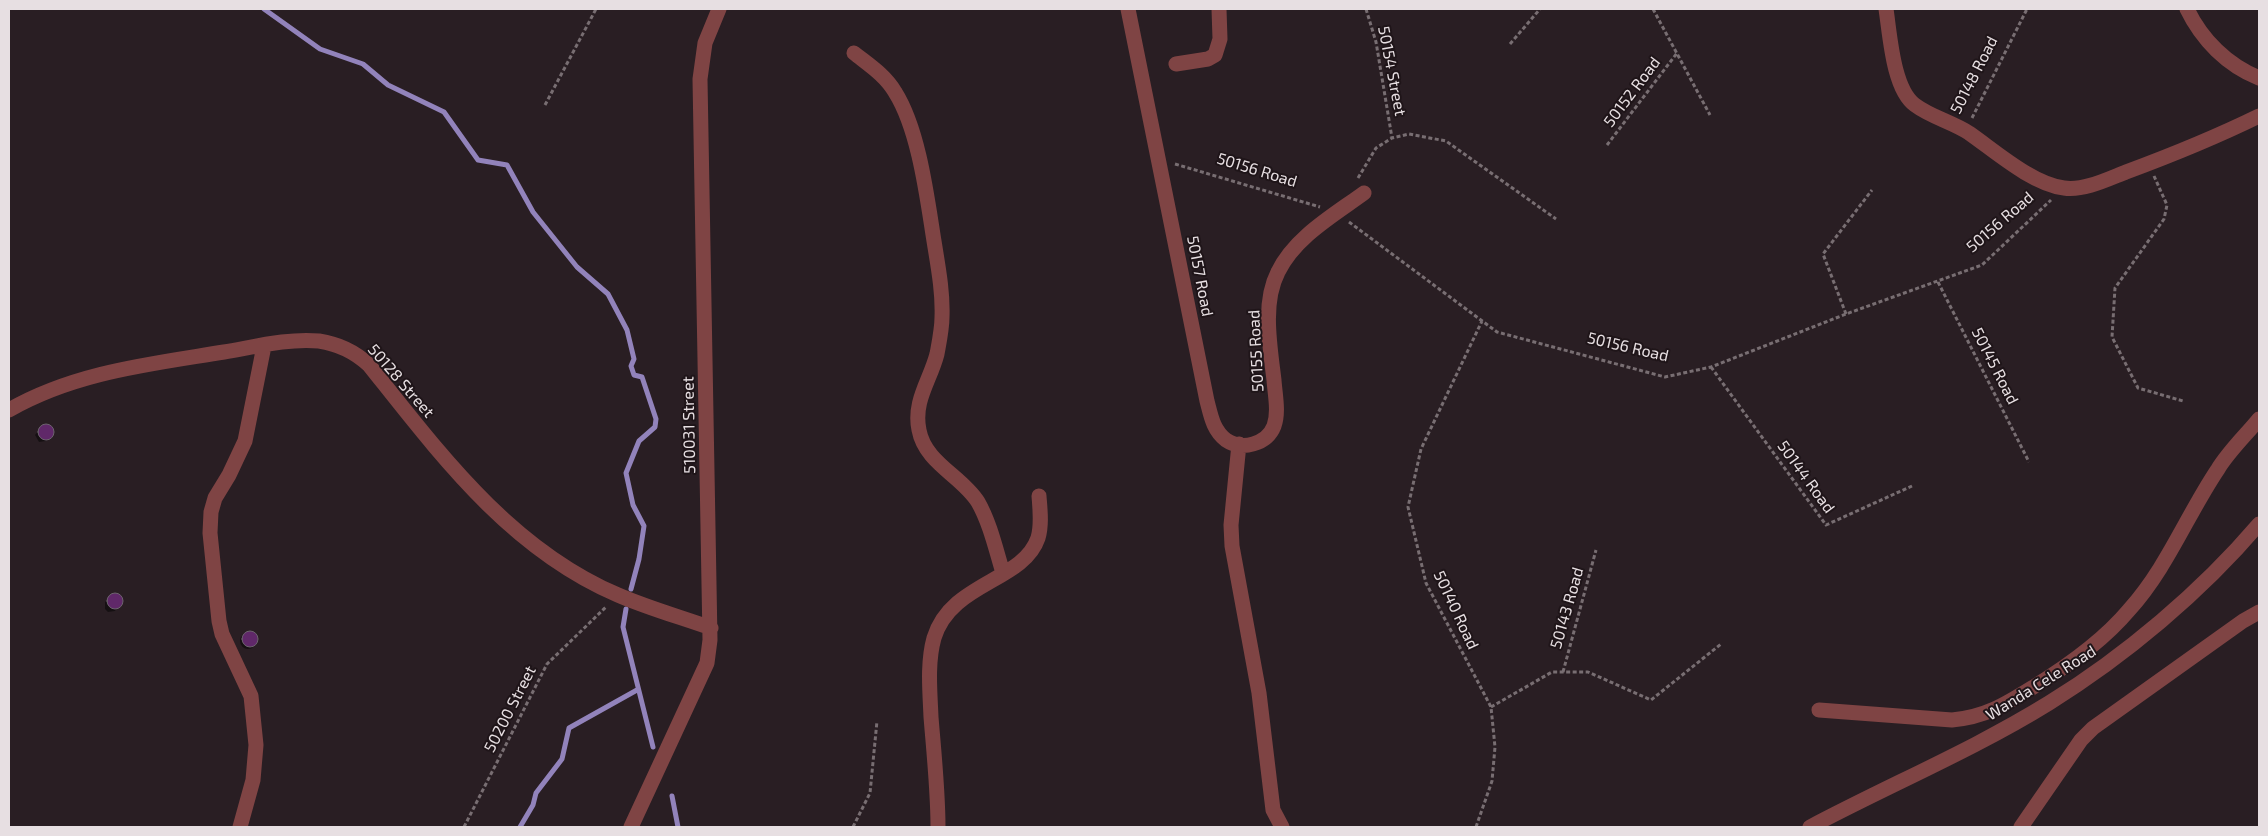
<!DOCTYPE html>
<style>
body{margin:0}
#map{position:relative;width:2268px;height:836px;overflow:hidden;background:#291e23;font-family:"Exo 2",sans-serif}
canvas{display:block}
.frame{position:absolute;inset:0;border:10px solid #e7dfe2;pointer-events:none}
</style>
<div id="map">
<canvas width="2268" height="836"></canvas>
<div class="frame"></div>
</div>
<script>
const ctx = document.querySelector('canvas').getContext('2d');
ctx.lineJoin = 'round';
function fill(path, color) { ctx.fillStyle = color; ctx.fill(path, 'evenodd'); }
function trace(path, color, width, dash) { ctx.strokeStyle = color; ctx.lineWidth = width; ctx.lineCap = dash ? 'butt' : 'round'; ctx.setLineDash(dash || []); ctx.stroke(path); }
function label(font, color, halo, rows, align = 'center') {
  ctx.font = font + ' "Exo 2",sans-serif'; ctx.lineWidth = 4; ctx.setLineDash([]); ctx.textBaseline = 'middle'; ctx.strokeStyle = halo; ctx.fillStyle = color; for (const [text, x, y, turn = 0] of rows) {
    ctx.save(); ctx.translate(x, y); ctx.rotate((+turn || 0) * Math.PI / 180); ctx.textAlign = isNaN(turn) ? turn : align; if (halo) ctx.strokeText(text, 0, 0); ctx.fillText(text, 0, 0); ctx.restore();
  }
}
const shadow = new Path2D(`
 M43 425 50 426 52 429 46 441 39 442 35 435Z
 M112 595 119 596 122 599 115 611 108 612 105 609V602Z
 M240 641a8 8 0 1 1 16 0a8 8 0 1 1-16 0Z`);
const stream = new Path2D(`
 M264 9 320 49 363 64 388 85 444 112 478 160 507 165 533 212 577 267 608 294 627 330 634 359 631 366 634 375 642 377 656 419 655 427 639 441 626 473 633 505 644 526 639 559 631 589
 M626 609 623 627 653 747
 M672 796 678 827
 M520 827 533 805 536 793 562 759 569 728 637 690`);
const building = new Path2D(`
 M38 432a8 8 0 1 1 16 0a8 8 0 1 1-16 0Z
 M107 601a8 8 0 1 1 16 0a8 8 0 1 1-16 0Z
 M242 639a8 8 0 1 1 16 0a8 8 0 1 1-16 0Z`);
const path = new Path2D(`
 M1366 9 1376 42 1392 138
 M1653 9 1710 115
 M1510 44 1540 9
 M545 105 596 9
 M1972 118 2027 9
 M1607 145 1677 53
 M1175 164 1320 207
 M2154 176 2167 205 2164 219 2115 288 2112 337 2138 388 2183 401
 M1358 178 1376 148 1392 138 1409 134 1446 141 1556 219
 M1349 222 1497 332 1665 377 1711 367 1846 314 1982 265 2051 200
 M1938 282 2029 462
 M1846 314 1823 254 1872 190
 M1711 367 1826 525 1912 486
 M1563 672 1596 550
 M1491 707 1552 672H1588L1651 700 1721 644
 M464 827 547 664 607 606
 M853 827 870 793 877 721
 M1476 827 1492 781 1495 747 1491 707 1426 583 1408 507 1421 449 1482 321`);
const minor = new Path2D(`
 M1128 9 1207 401C1211 416 1213 430 1226 440 1242 451 1267 444 1274 426 1279 412 1275 395 1274 380 1270 346 1262 303 1278 272 1295 237 1334 215 1364 193
 M1886 9C1890 35 1893 89 1915 105 1931 117 1952 122 1969 133 1995 151 2032 184 2064 188 2084 191 2108 179 2126 172 2172 155 2216 137 2259 116
 M2187 9C2202 40 2227 65 2259 78
 M854 53C869 65 885 75 895 92 919 130 927 197 934 241 938 266 943 292 942 317 942 329 939 343 937 354 930 381 913 401 919 430 925 463 962 476 978 502 990 523 996 550 1003 573
 M1176 64 1208 59 1215 55 1220 39 1219 9
 M9 410C75 372 151 364 224 352 254 347 288 338 319 341 339 344 354 351 369 365 440 454 510 549 618 595 648 608 680 617 711 628
 M1239 444 1231 525 1232 546 1259 693 1273 810 1282 827
 M1819 710 1952 720C1986 717 2006 704 2035 686 2069 665 2103 641 2129 610 2167 568 2187 515 2218 469 2229 451 2246 435 2259 419
 M240 827 253 780 256 745 251 696 222 634 219 621 210 533 211 512 215 498 229 475 245 441 264 346
 M631 827 707 663 710 640 700 79 705 43 719 9
 M938 827C938 791 934 754 931 717 930 692 927 663 934 638 951 582 1023 582 1038 538 1042 525 1040 509 1039 496
 M1810 827C1889 785 1973 750 2049 703 2125 656 2201 592 2259 524
 M2021 827 2081 740 2093 728 2243 621 2259 612`);
const streetNames = [
 ["50154 Street",1392,71,79],
 ["50148 Road",1974,75,-63],
 ["50152 Road",1632,92,-53],
 ["50156 Road",1257,170,17],
 ["50156 Road",2000,222,-41],
 ["50157 Road",1200,276,79],
 ["50156 Road",1628,347,13],
 ["50155 Road",1256,351,-93],
 ["50145 Road",1995,366,63],
 ["50128 Street",401,381,49],
 ["510031 Street",689,425,-91],
 ["50144 Road",1806,477,54],
 ["50143 Road",1567,608,-74],
 ["50140 Road",1456,610,65],
 ["Wanda Cele Road",2041,683,-32],
 ["50200 Street",510,709,-63]
];
fill(shadow, '#0007');
trace(stream, '#9283bb', 5);
fill(building, '#602869');
trace(building, '#6d646e', 1);
trace(path, '#786e72', 3, [4, 2.5]);
trace(minor, '#7f4444', 15);
label('16px', '#e7dfe2', '#1f1519', streetNames);
</script>
